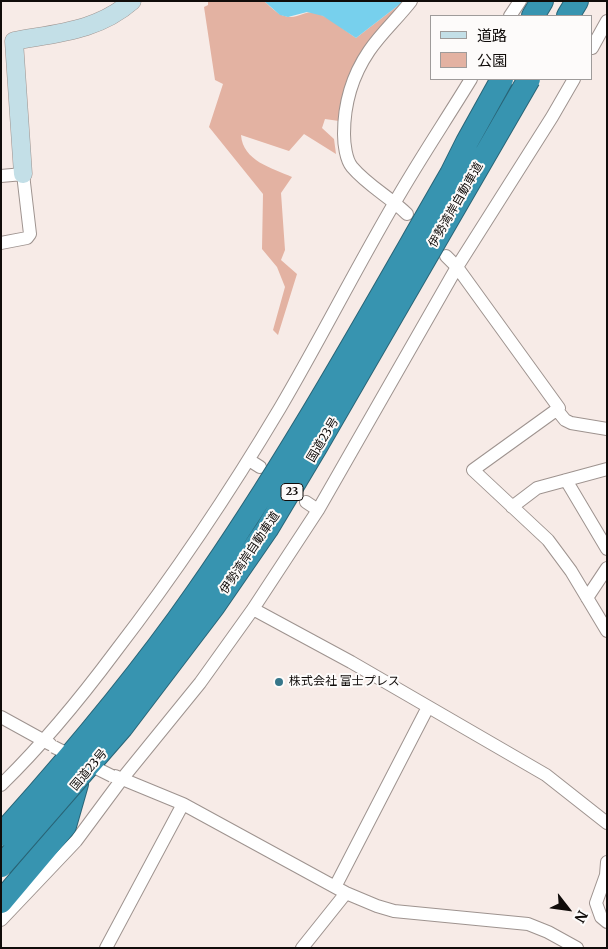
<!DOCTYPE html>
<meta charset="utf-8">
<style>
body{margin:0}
#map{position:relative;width:608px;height:949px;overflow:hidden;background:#f7ebe7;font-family:Merriweather,"Noto Sans JP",serif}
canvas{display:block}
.frame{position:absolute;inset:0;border:2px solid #100c0a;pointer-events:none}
.legend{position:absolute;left:430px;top:15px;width:162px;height:65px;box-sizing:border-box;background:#fdfbfa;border:1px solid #9e9b9a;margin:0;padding:6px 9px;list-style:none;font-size:15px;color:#100c0a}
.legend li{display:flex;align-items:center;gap:10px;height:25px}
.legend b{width:25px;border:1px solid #9e9b9a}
.north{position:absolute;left:543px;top:884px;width:50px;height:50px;-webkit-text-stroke:4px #fdfbfa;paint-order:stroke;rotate:120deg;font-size:14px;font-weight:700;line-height:20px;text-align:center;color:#100c0a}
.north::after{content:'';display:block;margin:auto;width:18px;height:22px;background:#100c0a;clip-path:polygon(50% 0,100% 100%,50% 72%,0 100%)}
</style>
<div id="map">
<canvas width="608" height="949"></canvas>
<div class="frame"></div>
<ul class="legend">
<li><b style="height:6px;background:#c3dfe7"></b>道路</li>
<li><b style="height:14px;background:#e3b2a2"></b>公園</li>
</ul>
<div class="north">N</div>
</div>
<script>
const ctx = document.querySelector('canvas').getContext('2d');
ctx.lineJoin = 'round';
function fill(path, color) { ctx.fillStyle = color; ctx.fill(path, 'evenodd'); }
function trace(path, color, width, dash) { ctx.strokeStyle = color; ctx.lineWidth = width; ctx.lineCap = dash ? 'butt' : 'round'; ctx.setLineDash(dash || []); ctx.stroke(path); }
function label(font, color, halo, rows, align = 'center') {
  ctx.font = font + ' Merriweather,"Noto Sans JP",serif'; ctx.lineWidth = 4; ctx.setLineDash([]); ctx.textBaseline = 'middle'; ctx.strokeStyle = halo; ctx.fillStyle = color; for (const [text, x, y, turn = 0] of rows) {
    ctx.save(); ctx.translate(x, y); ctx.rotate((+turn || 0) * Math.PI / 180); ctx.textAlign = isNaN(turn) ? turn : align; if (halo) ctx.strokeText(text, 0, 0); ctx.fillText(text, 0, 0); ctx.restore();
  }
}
const green = new Path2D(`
 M208 1H264C274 10 282 20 297 16 304 14 309 11 316 13 330 17 344 30 356 38L404 1 377 35 339 121 325 119 322 128 334 139 336 154 304 134 289 151 241 135C243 161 272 168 292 177L281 193 285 250 281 260 297 274 278 335 273 330 285 287 277 267 262 249 263 194 209 127 223 84 215 80 204 7 208 5Z`);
const water = new Path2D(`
 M264 1H404L356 38 323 16 307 12 288 17 280 15Z`);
const street = new Path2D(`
 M510 16 520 1
 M592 48 607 21
 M1 176 23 174 30 234 27 238 1 243
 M407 214C390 197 368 186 352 167 346 160 344 144 344 134 344 104 352 76 369 51 381 33 398 18 411 1
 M446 256 457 267 559 408 473 470 548 540 571 571 607 631
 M557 410 565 420 571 423 607 429
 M249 460 260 467
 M566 480 607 549
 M306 502 318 510
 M512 507 537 488 607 469
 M587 598 607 568
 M253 609 351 662 546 775 607 823
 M1 717 50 744
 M115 776 183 804 346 893 377 906 394 911 528 924 548 932 577 948
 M1 785C43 744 80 699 115 652 175 574 230 492 280 408 320 340 355 270 395 202 419 160 446 120 471 79
 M607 862 606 875 596 903 601 917 607 922
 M335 887 428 707
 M1 920 76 841 122 779 200 683 253 609 318 510 457 267 552 117 574 79
 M106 948 183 804
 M302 948 346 893`);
const secondary = new Path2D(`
 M23 174 14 41C57 33 98 31 132 1`);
const highway = new Path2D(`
 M533 16 542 1
 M568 16 577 1
 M1 902 65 826 77 784`);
const streetBridge = new Path2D(`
 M54 747 112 776`);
const highwayBridge = new Path2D(`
 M1 835C70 758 137 679 196 594 290 460 369 316 451 174L467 142 502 79
 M1 866 122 727 214 606 267 529 316 447 529 79`);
const markers = [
 [279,682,5,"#36768a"]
];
const shields = [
 [292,492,22]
];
const shieldNames = [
 ["23",292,492]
];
const streetNames = [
 ["伊勢湾岸自動車道",456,205,-60],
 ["国道23号",323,440,-59],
 ["伊勢湾岸自動車道",250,553,-56],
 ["国道23号",89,770,-50]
];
const poiNames = [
 ["株式会社 富士プレス",289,682]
];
fill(green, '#e3b2a2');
fill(water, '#77d0ed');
trace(street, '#9e938f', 14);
trace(secondary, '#9e938f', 19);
trace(highway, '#296476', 24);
trace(street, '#fff', 12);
trace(secondary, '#c3dfe7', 18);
trace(highway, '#3794b0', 22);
trace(streetBridge, '#9e938f', 14, []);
trace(highwayBridge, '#296476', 24, []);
trace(streetBridge, '#fff', 12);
trace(highwayBridge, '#3794b0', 22);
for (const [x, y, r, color] of markers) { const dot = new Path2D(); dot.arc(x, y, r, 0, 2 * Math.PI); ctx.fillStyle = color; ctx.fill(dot); trace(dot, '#fdfbfa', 2); }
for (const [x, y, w] of shields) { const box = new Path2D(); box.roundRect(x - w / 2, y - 8.5, w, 17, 4); ctx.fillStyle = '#fdfbfa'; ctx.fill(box); trace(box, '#100c0a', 1); }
label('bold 11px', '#100c0a', null, shieldNames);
label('12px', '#100c0a', '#fdfbfa', streetNames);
label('12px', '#100c0a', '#fdfbfa', poiNames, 'left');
</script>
